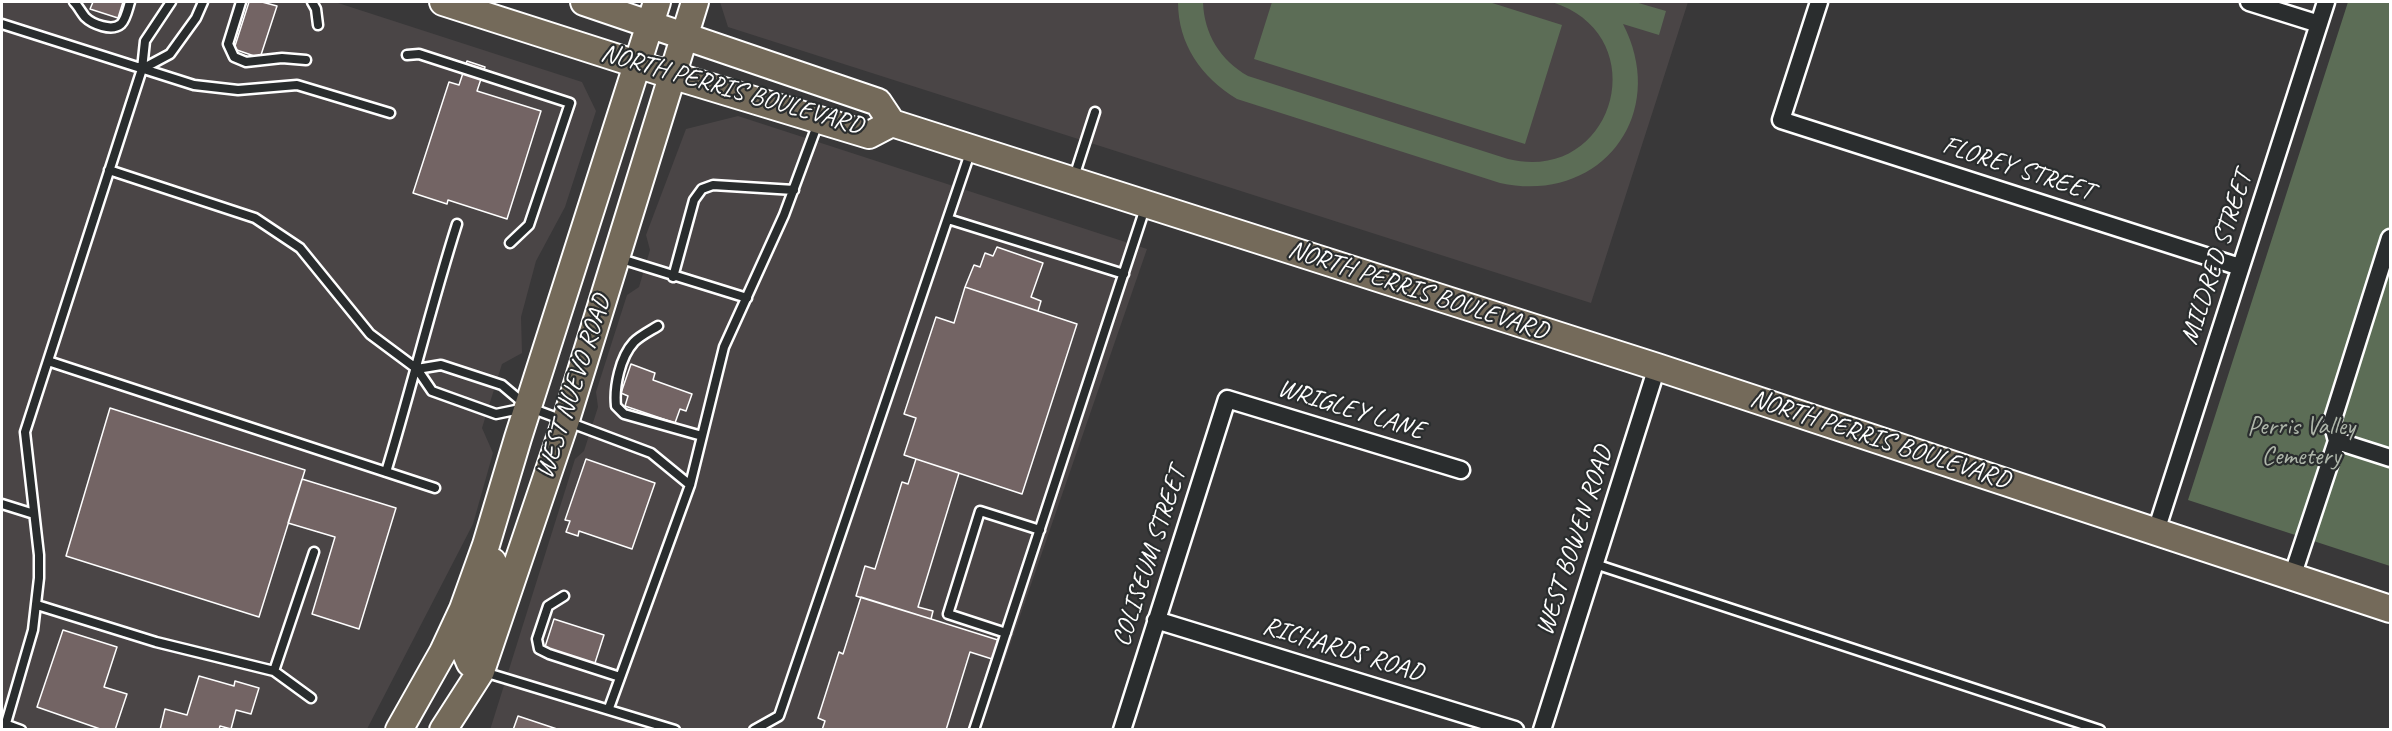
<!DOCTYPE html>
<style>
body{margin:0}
#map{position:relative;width:2392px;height:731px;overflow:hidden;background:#393839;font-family:Caveat,sans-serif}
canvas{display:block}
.frame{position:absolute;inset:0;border:3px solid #fff;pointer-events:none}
</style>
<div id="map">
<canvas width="2392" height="731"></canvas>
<div class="frame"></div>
</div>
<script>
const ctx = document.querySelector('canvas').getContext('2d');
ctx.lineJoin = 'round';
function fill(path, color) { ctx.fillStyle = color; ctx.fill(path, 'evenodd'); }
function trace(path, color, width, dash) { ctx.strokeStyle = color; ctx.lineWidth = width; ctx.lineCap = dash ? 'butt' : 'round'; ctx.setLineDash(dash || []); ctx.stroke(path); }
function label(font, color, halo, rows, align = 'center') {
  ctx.font = font + ' Caveat,sans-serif'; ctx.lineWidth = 4.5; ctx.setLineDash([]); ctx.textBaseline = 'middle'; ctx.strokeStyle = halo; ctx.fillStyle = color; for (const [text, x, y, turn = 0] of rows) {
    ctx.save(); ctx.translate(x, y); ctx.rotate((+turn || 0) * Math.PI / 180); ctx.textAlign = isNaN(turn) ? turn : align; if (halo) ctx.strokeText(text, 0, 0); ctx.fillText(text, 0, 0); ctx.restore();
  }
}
const built = new Path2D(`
 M2 2H335L582 82 596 111 565 207 536 261 521 317 522 353 502 364 482 428 493 453 473 524 367 729H2Z
 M720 2H1688L1591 303 728 27Z
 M738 116 1147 249 981 729 490 730 575 459 584 451 598 407 596 392 627 295 639 287 650 250 646 235 686 129Z`);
const green = new Path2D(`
 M1178 2H1203C1204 34 1220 60 1248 76L1508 159C1615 185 1657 35 1552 2H1635L1666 11 1659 35 1623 24C1670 115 1600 205 1500 183L1237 99C1201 77 1178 44 1178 2Z
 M1272 2H1489L1562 25 1525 144 1254 59Z
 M2348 2H2390V566L2188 500Z`);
const building = new Path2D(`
 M93 2H123L118 18 90 9Z
 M249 2H262L277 6 260 58 234 49Z
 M467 61 485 67 477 91 541 111 507 219 448 200 447 204 413 193 449 82 459 85Z
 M997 247 1043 263 1031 297 1041 301 1038 311 965 287 974 265 980 267 985 253 993 256Z
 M965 287 1077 324 1022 494 904 455 916 418 904 414 936 317 954 323Z
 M631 364 655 373 653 380 692 394 686 411 680 409 675 423 625 406 628 396 621 393Z
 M110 408 305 470 259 617 66 556Z
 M586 459 655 483 632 549 579 531 578 536 566 532 570 521 565 520Z
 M916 459 959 473 918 607 933 611 931 619 856 596 865 566 875 569 902 482 908 484Z
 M302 479 396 508 359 629 312 614 335 537 288 523Z
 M861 597 998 640 992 659 970 652 946 730H822L825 721 818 718 839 652 843 654Z
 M554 619 604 635 594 666 544 650Z
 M63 630 117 647 104 687 127 694 115 730H103L37 707Z
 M199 676 234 686 235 681 259 688 251 714 236 710 231 729 220 726 219 730H160L165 709 187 715Z
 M518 716 560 730H513Z`);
const lane = new Path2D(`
 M74 2C78 6 81 12 85 17 92 24 112 32 121 24 126 19 128 8 130 2
 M241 2 228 44 234 57 246 62 282 58 306 60
 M312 2 316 9 318 25
 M2 24 194 85 238 90 297 85 390 113
 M407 55 419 54 570 103 529 225 510 243
 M142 69 170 54 196 18 203 2
 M109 170 255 218 300 248 370 334 417 369 432 391 496 414 525 408
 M1074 177 1095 112
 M948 219 1124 274
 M618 258 747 298
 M673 277 694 200 702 189 713 185 794 190
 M658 326C650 331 640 336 634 342 620 357 614 387 616 406L624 414 702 436
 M48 361 435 488
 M417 369 441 365 502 385 528 407 651 453 690 485
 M386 472C411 390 431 306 457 224
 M2 504 34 514
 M1595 564 2100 730
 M564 596 548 606 537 639 539 649 549 654 620 677
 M37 605 156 642 274 671 311 698
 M1006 633 948 614 980 511 1040 530
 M274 671 314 552
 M484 672 675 730
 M609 708 690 485 724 347 784 215 818 123
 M2 723 21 730
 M4 730 33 630 39 578V555L25 432 142 69 145 41 171 2
 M754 730 779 716 971 150
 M974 730 1146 205`);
const street = new Path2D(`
 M1819 2 1781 120 2240 267
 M2249 2 2319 24
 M2337 441 2390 458
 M2156 531 2326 2
 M2292 577 2337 441 2332 422 2390 238
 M1156 620 1515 730
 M1122 730 1227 399 1461 470
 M1542 730 1657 367`);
const primary = new Path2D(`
 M443 2 671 75 869 135 892 123 1657 367 2390 609
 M584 2 878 102 892 123
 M481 671 470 663 464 649 489 592 493 562
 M399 730 443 652 463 609 486 545 518 438 657 2
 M443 730 481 671 566 420 695 2`);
const streetNames = [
 ["NORTH PERRIS BOULEVARD",732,90,16],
 ["FLOREY STREET",2018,169,18],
 ["MILDRED STREET",2217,258,-72],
 ["NORTH PERRIS BOULEVARD",1418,291,18],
 ["WEST NUEVO ROAD",574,387,-72],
 ["WRIGLEY LANE",1351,410,17],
 ["NORTH PERRIS BOULEVARD",1880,440,18],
 ["WEST BOWEN ROAD",1575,541,-72],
 ["COLISEUM STREET",1150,557,-72],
 ["RICHARDS ROAD",1343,650,17]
];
const parkNames = [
 ["Perris Valley",2301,427],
 ["Cemetery",2301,457]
];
fill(built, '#4a4546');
fill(green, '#5c6d56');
fill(building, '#736464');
trace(building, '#fff', 1.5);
trace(lane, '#fff', 13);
trace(street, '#fff', 21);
trace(primary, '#fff', 30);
trace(lane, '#2a2d2e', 8);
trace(street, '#2a2d2e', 16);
trace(primary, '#746a5a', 26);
label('26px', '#fff', '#2a2d2e', streetNames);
label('26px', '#aeb6aa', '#2a2d2e', parkNames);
</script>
